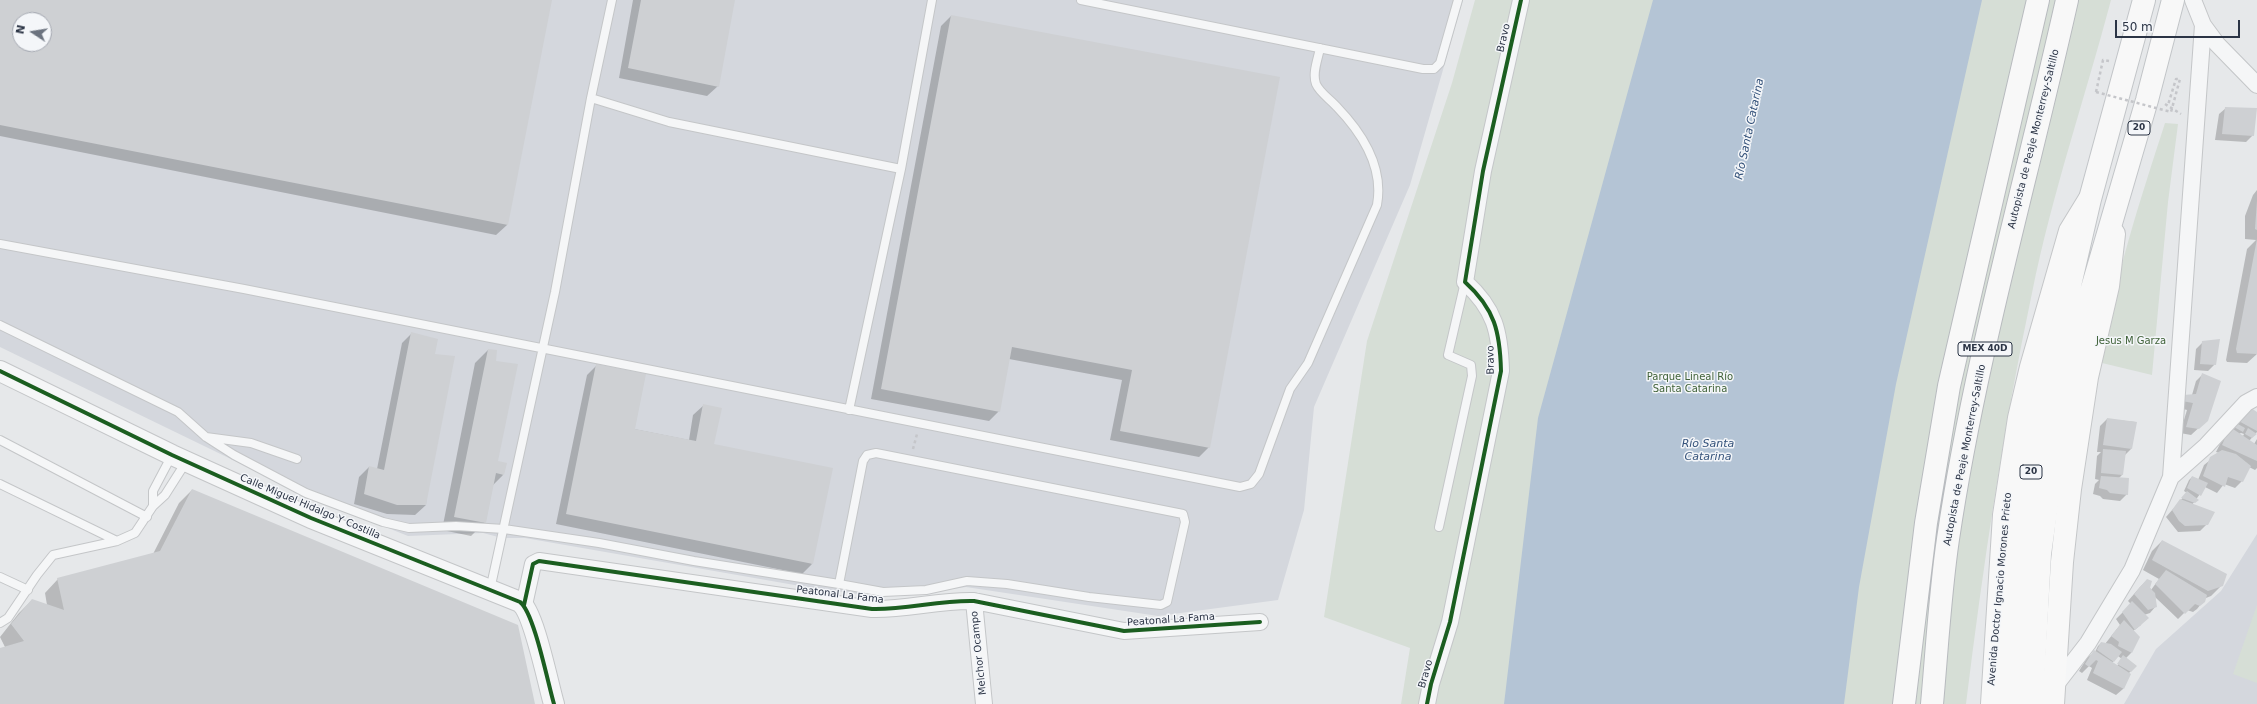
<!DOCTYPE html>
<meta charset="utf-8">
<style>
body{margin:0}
#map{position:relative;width:2257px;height:704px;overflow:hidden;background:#e6e8ea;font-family:"DejaVu Sans",sans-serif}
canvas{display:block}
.north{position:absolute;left:12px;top:12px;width:40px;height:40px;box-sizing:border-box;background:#f4f6f9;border:1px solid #a4a8b1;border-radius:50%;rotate:282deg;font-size:11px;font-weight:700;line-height:16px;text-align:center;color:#2b3445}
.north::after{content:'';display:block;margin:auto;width:14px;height:18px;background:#6c737f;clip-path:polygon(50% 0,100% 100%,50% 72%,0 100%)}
.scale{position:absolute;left:2115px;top:20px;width:125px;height:18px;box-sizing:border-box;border:2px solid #2b3445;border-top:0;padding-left:5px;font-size:12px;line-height:14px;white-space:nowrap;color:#2b3445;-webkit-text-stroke:3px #f4f6f9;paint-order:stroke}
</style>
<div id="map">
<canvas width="2257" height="704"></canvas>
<div class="north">N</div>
<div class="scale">50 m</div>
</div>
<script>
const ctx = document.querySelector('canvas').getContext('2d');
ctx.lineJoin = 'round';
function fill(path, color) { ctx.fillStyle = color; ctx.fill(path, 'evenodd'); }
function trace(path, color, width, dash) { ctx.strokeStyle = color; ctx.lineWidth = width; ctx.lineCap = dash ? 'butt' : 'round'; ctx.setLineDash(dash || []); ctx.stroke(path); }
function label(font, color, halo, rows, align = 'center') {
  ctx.font = font + ' "DejaVu Sans",sans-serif'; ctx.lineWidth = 3; ctx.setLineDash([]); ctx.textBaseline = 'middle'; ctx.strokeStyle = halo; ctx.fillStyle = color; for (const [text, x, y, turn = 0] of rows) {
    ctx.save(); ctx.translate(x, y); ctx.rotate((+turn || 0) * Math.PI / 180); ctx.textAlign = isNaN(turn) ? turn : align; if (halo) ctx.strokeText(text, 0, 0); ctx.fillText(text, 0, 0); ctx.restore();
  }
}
const built = new Path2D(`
 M0 0H1463L1410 185 1314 407 1304 510 1278 600 1158 616 966 587 919 594 873 596 806 587 525 538H502L483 533 408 536 303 494 0 347ZM20 20H44V44H20Z
 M2257 534V704H2124L2156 649 2221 591Z`);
const green = new Path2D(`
 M1475 0H2111C2085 98 2052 194 2032 293 2003 429 1983 567 1966 704H1401L1410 648 1324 617 1367 341 1452 83Z
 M2165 123 2178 124 2168 202 2152 375 2102 363C2113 281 2140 201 2165 123Z
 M2257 605V683L2233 674Z`);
const water = new Path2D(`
 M1653 0H1982L1896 384 1859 587 1844 704H1504L1538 418Z`);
const shadow = new Path2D(`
 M0 0H551L507 225 496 235 0 136ZM20 20H44V44H20Z
 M633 0H734L718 86 707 96 619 78Z
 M951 16 1209 447 1199 457 1110 440 1122 380 1009 359 999 411 989 421 871 399 941 26Z
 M2226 108 2253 135 2246 142 2215 140 2219 114Z
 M2257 190V354L2247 363 2227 362 2226 360 2247 249 2256 240 2245 239V216L2253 195Z
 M412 333 434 354 426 505 415 515 387 514 354 504 359 477 369 467 377 469 402 343Z
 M2203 342 2215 364 2208 371 2194 370 2196 349Z
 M488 350 497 462 503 475 492 486 485 522 471 536 442 530 475 363Z
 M597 365 634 429 689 440 693 415 704 405 713 445 812 564 802 574 556 524 587 375Z
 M2202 375 2203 424 2191 435 2180 433 2187 410 2176 407 2192 395 2196 381Z
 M2257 413V432L2249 441 2254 444 2257 439V468L2255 470 2249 467 2242 481 2235 488 2224 484 2217 493 2205 487 2192 505 2207 524 2200 531 2178 532 2166 517 2187 493 2184 491 2189 480 2192 477 2198 480 2204 465 2219 453 2216 452 2229 426ZM2241 433 2244 434 2243 436 2239 434Z
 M2107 419 2136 422 2131 449 2125 455 2122 475 2119 478 2127 494 2120 501 2103 499 2100 496 2093 494 2095 484 2099 480 2095 479 2097 456 2101 452H2097L2100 426Z
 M192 490 534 704H0V649L5 647 0 637 19 613 32 600 47 605 45 593 58 579 153 554 179 503Z
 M2162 541 2222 585 2211 596 2206 598 2197 609 2193 612 2187 610 2178 619 2155 597 2156 606 2150 613 2144 615 2141 625 2133 631 2138 637 2131 653 2126 658 2136 666 2128 674 2123 689 2116 695 2087 680 2092 668 2089 666 2082 673 2079 671 2087 658 2095 652 2098 646 2101 643 2105 644 2120 625 2116 619 2131 604 2128 601 2140 587 2147 580 2151 590 2159 579 2143 570 2152 551ZM2118 656 2122 659 2115 669 2112 663Z`);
const building = new Path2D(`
 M0 0H552L508 225 0 125ZM20 20H44V44H20Z
 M641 0H735L719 87 628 68Z
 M951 15 1280 77 1210 448 1120 431 1132 370 1012 347 1000 412 881 389Z
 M2225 107 2257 108 2254 136 2222 134Z
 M2257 201V230L2255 229Z
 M2257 239V354L2237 353 2236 349Z
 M411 332 438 339 435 354 455 356 426 505H397L364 494 369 466 384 470Z
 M2220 339 2216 365 2200 364 2202 341Z
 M488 349 497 350 496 361 518 364 498 461 507 463 504 475 496 473 486 523 454 517Z
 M596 364 646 374 635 429 696 441 703 404 722 408 714 444 833 468 813 564 566 514Z
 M2202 373 2221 381 2208 421 2199 429 2186 427 2193 403 2182 401 2183 395 2196 394Z
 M2251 408 2257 412V431L2235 419Z
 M2107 418 2137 422 2132 449 2103 445Z
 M2236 423 2245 428 2243 432 2234 427Z
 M2230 427 2257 445V461L2222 445Z
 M2248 428 2257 434 2252 438 2245 434Z
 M2103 449 2126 451 2123 475 2101 473Z
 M2222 450 2236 454 2251 466 2243 482 2228 477 2225 487 2203 476 2210 457Z
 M2101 476 2129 478 2128 495 2110 493 2107 490 2099 488Z
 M2192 476 2208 483 2201 496 2187 488Z
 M192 489 518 625 535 704H0V648L24 641 11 624 32 599 64 610 57 578 160 551Z
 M2187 491 2199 500 2195 503 2181 498Z
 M2180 499 2215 512 2208 525 2185 526 2179 521 2172 510Z
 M2162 540 2227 574 2223 586 2208 591 2152 560Z
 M2166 570 2207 595 2205 602 2200 606 2195 604 2185 614 2155 584Z
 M2147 579 2152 581 2150 588 2155 593 2157 607 2148 610 2134 594Z
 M2132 601 2149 618 2135 630 2122 612Z
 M2124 620 2140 637 2132 653 2118 646 2119 642 2111 636Z
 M2101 642 2111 644 2122 652 2114 662 2097 650Z
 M2094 650 2131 674 2124 689 2093 673 2098 661 2096 660 2089 667 2085 664Z
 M2123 655 2137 666 2131 672 2117 664Z`);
const path = new Path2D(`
 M2096 92 2103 60 2109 61
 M2165 104 2181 114
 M913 449 917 434`);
const service = new Path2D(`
 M1081 0 1423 69H1434L1440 63 1458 0
 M591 98 669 122 901 169
 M0 244 244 289 1240 487 1251 484 1259 474 1290 389 1308 363 1377 205C1384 167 1362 133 1337 107 1330 99 1320 93 1316 84 1312 73 1318 59 1320 48
 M0 325 178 412 206 437 234 455 306 493 383 522 409 528 456 526 504 529 599 543 694 561 839 584
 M849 410 901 169 932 0
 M206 437 251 443 297 459
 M0 440 147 517
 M876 453 1183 514 1185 522 1167 602 1161 605 1089 597 1007 584 967 581 926 590 883 592 839 584 863 461 867 455Z
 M0 484 117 541
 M153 506V491L172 455
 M1439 527 1472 376 1471 365 1448 355 1465 282
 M0 577 28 590
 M490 590 555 292 591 98 612 0
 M0 623 8 618 37 575 53 555 117 541 135 533 153 506 165 495 186 462`);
const minor = new Path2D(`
 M2193 0 2203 25 2217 44 2257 85
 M2171 477 2203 25
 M974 601 984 704
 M524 605 533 564 539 561 872 609C906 610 939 600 974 601L1124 631 1260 622
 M2054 687 2088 643 2132 570 2171 477 2206 446 2246 403 2257 397
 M1427 704 1431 684 1450 622 1501 371C1500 332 1495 309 1465 282L1483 171 1521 0`);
const tertiary = new Path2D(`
 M0 371 172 455 311 518 520 602C534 612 548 684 554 704`);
const secondary = new Path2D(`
 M1992 704 2004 515 2019 418 2031 367 2070 231 2089 200
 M2053 704 2062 562 2070 489 2087 377 2108 286 2114 234`);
const primary = new Path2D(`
 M2011 704 2023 518 2039 419 2090 199 2144 0
 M2032 704 2040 554 2059 421 2081 326 2147 100 2173 0`);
const motorway = new Path2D(`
 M1904 704 1926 523 1949 386 2038 0
 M1932 704C1937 649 1940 593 1948 539 1975 357 2027 179 2067 0`);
const pathBridge = new Path2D(`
 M2096 92 2171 112 2180 79H2176L2168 105`);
const cycleway = new Path2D(`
 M0 371 172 455 311 518 520 602C534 612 548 684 554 704
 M524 605 533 564 539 561 872 609C906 610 939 600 974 601L1124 631 1260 622
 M1427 704 1431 684 1450 622 1501 371C1500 332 1495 309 1465 282L1483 171 1521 0`);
const shields = [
 [2139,128,22],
 [1985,349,54],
 [2031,472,22]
];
const shieldNames = [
 ["20",2139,128],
 ["MEX 40D",1985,349],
 ["20",2031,472]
];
const streetNames = [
 ["Bravo",1504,38,-77],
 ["Autopista de Peaje Monterrey-Saltillo",2034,139,-76],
 ["Bravo",1491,360,-91],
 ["Autopista de Peaje Monterrey-Saltillo",1965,455,-79],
 ["Calle Miguel Hidalgo Y Costilla",310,507,23],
 ["Avenida Doctor Ignacio Morones Prieto",2000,589,-85],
 ["Peatonal La Fama",840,595,7],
 ["Peatonal La Fama",1171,620,-4],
 ["Melchor Ocampo",979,653,-96],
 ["Bravo",1426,674,-74]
];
const parkNames = [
 ["Jesus M Garza",2131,341],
 ["Parque Lineal Río",1690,377],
 ["Santa Catarina",1690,389]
];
const waterNames = [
 ["Río Santa Catarina",1750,129,-78],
 ["Río Santa",1708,444],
 ["Catarina",1708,457]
];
fill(built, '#d4d7dd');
fill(green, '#d6ded6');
fill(water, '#b4c4d5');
fill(shadow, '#0003');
fill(building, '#ced0d3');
trace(service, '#c4c6c8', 10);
trace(minor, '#c4c6c8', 18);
trace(tertiary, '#c4c6c8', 22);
trace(secondary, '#c4c6c8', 24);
trace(primary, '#c2c5c8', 24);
trace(motorway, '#b8bbbf', 24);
trace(path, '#c5c6ca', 2.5, [3, 3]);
trace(service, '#f5f6f7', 8);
trace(minor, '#f5f6f7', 16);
trace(tertiary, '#f5f6f7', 20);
trace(secondary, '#f8f8f8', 22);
trace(primary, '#f8f8f8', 22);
trace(motorway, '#f8f8f8', 22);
trace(pathBridge, '#c5c6ca', 2.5, [3, 3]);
trace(cycleway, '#1b5e20', 4);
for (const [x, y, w] of shields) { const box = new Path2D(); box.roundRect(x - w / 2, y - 7, w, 14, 3); ctx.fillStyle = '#f4f6f9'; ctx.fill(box); trace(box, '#2b3445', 1); }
label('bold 9px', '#2b3445', null, shieldNames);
label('10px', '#2b3445', '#f4f6f9', streetNames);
label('10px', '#3f6138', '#f4f6f9', parkNames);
label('italic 11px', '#34527a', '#f4f6f9', waterNames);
</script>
